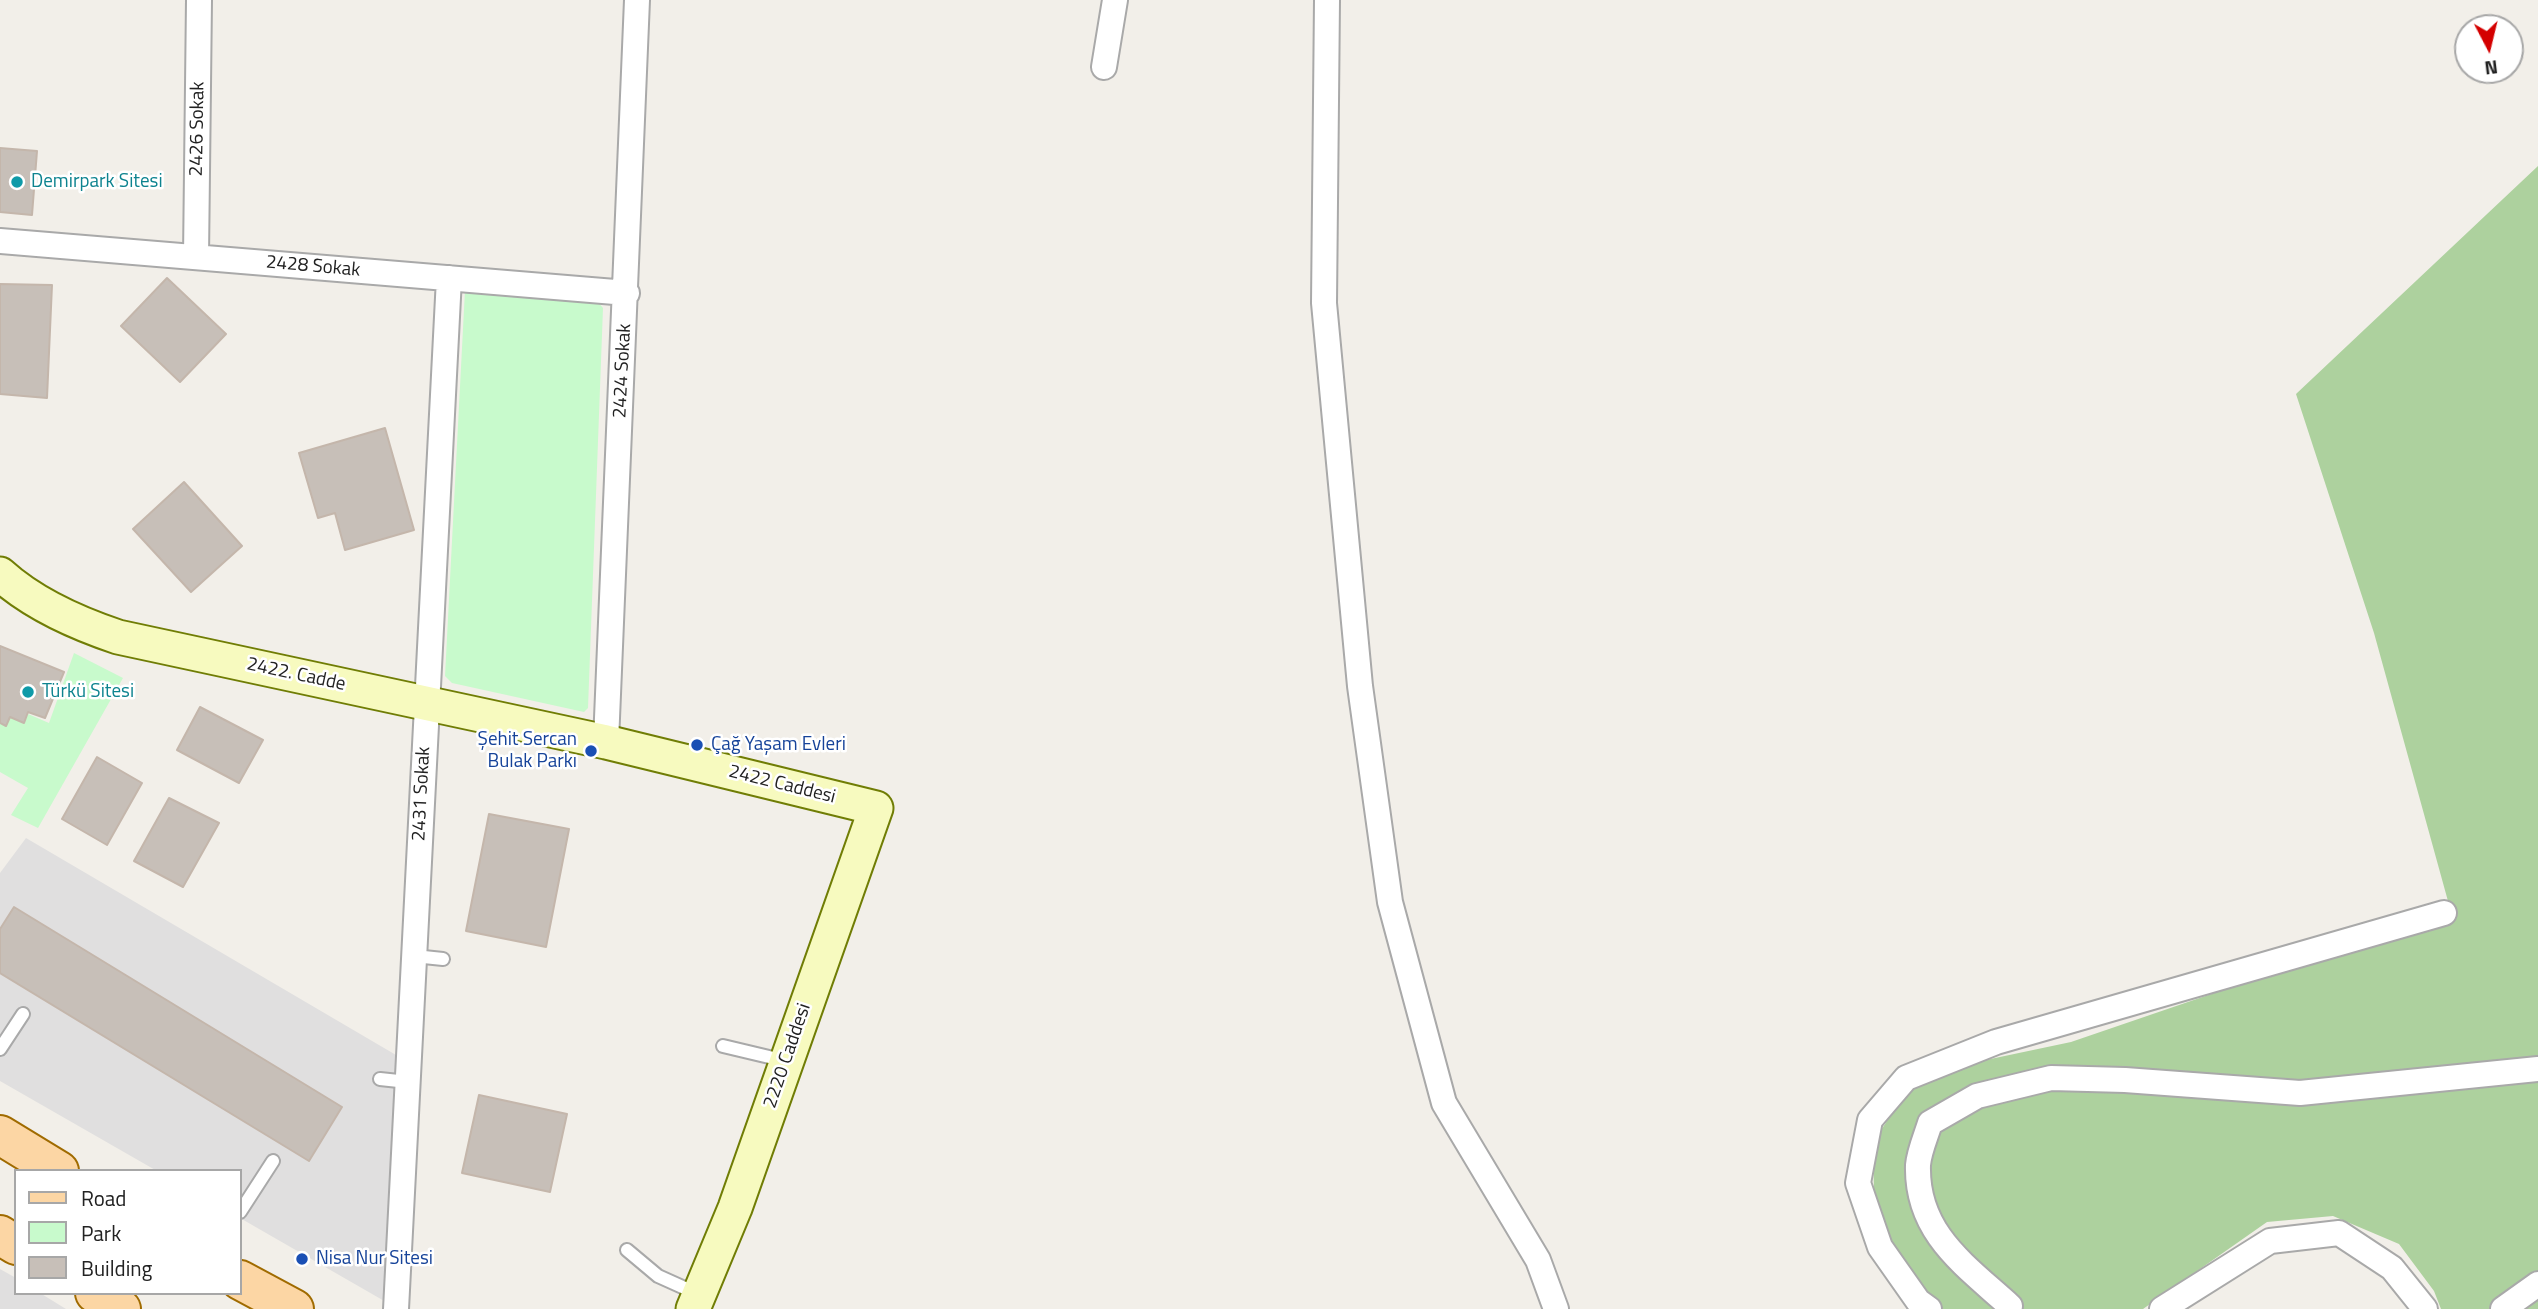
<!DOCTYPE html>
<meta charset="utf-8">
<style>
body{margin:0}
#map{position:relative;width:2538px;height:1309px;overflow:hidden;background:#f2efe9;font-family:"Titillium Web",sans-serif}
canvas{display:block}
.legend{position:absolute;left:14px;top:1169px;width:228px;height:126px;box-sizing:border-box;background:#fff;border:2px solid #a7a7a7;margin:0;padding:9px 12px;list-style:none;font-size:21px;color:#222}
.legend li{display:flex;align-items:center;gap:14px;height:35px}
.legend b{width:35px;border:2px solid #a7a7a7}
.north{position:absolute;left:2454px;top:14px;width:70px;height:70px;box-sizing:border-box;background:#fff;border:2px solid #a7a7a7;border-radius:50%;rotate:173deg;font-size:19px;font-weight:700;line-height:28px;text-align:center;color:#222}
.north::after{content:'';display:block;margin:auto;width:24px;height:32px;background:#d40000;clip-path:polygon(50% 0,100% 100%,50% 72%,0 100%)}
</style>
<div id="map">
<canvas width="2538" height="1309"></canvas>
<ul class="legend">
<li><b style="height:9px;background:#fcd6a4"></b>Road</li>
<li><b style="height:19px;background:#c8facc"></b>Park</li>
<li><b style="height:19px;background:#c7bfb8"></b>Building</li>
</ul>
<div class="north">N</div>
</div>
<script>
const ctx = document.querySelector('canvas').getContext('2d');
ctx.lineJoin = 'round';
function fill(path, color) { ctx.fillStyle = color; ctx.fill(path, 'evenodd'); }
function trace(path, color, width, dash) { ctx.strokeStyle = color; ctx.lineWidth = width; ctx.lineCap = dash ? 'butt' : 'round'; ctx.setLineDash(dash || []); ctx.stroke(path); }
function label(font, color, halo, rows, align = 'center') {
  ctx.font = font + ' "Titillium Web",sans-serif'; ctx.lineWidth = 5; ctx.setLineDash([]); ctx.textBaseline = 'middle'; ctx.strokeStyle = halo; ctx.fillStyle = color; for (const [text, x, y, turn = 0] of rows) {
    ctx.save(); ctx.translate(x, y); ctx.rotate((+turn || 0) * Math.PI / 180); ctx.textAlign = isNaN(turn) ? turn : align; if (halo) ctx.strokeText(text, 0, 0); ctx.fillText(text, 0, 0); ctx.restore();
  }
}
const residential = new Path2D(`
 M26 838 396 1055 386 1302 240 1218V1171H157L0 1081V873Z
 M0 1269 16 1278V1293H40L66 1309H0Z`);
const forest = new Path2D(`
 M2538 166V1309H2441L2434 1291 2399 1244 2333 1216 2267 1222 2143 1309H1943L1925 1296 1887 1238 1874 1195 1873 1142 1907 1091 1962 1065 2071 1042 2451 912 2374 633 2296 394Z`);
const park = new Path2D(`
 M465 290 598 302 603 308 588 708 584 712 452 683 445 676Z
 M74 653 123 678 38 828 11 815 28 788 0 772V723L10 717 23 723 28 714 49 723Z`);
const building = new Path2D(`
 M0 148 37 151 32 215 0 212Z
 M167 278 226 334 180 382 121 326Z
 M0 284 52 285 47 398 0 394Z
 M385 428 414 530 345 550 335 513 318 518 299 453Z
 M184 482 242 546 191 592 133 529Z
 M0 646 64 672 45 718 28 712 24 723 10 717 6 726 0 723Z
 M200 707 263 740 239 783 177 750Z
 M97 757 142 783 107 845 62 819Z
 M169 798 219 823 183 887 134 861Z
 M489 814 569 829 546 947 466 931Z
 M14 907 342 1107 309 1161 0 973V929Z
 M479 1095 567 1114 550 1192 462 1173Z`);
const lane = new Path2D(`
 M414 956 443 959
 M723 1046 786 1061
 M0 1049 23 1014
 M380 1079 408 1082
 M240 1212 273 1161
 M627 1250 658 1276 698 1294`);
const street = new Path2D(`
 M1327 0 1324 303 1360 686 1390 902 1444 1103 1538 1260 1556 1309
 M1104 67 1115 0
 M0 241 627 293
 M196 257 199 0
 M606 742 637 0
 M2010 1306C1965 1265 1916 1233 1918 1165 1919 1152 1926 1136 1930 1123L1977 1096 2051 1078 2125 1080 2300 1093 2538 1069
 M396 1309 449 278
 M1929 1309 1918 1301 1880 1247 1858 1183 1870 1120 1906 1078 1996 1042 2444 913
 M2162 1309 2270 1241 2339 1233 2392 1268 2425 1309
 M2503 1309 2538 1284`);
const secondary = new Path2D(`
 M0 574C33 604 76 623 118 637L606 742 876 808 735 1208 693 1309`);
const primary = new Path2D(`
 M0 1135 59 1171
 M0 1235 16 1245
 M240 1280 294 1309
 M95 1293 121 1309`);
const markers = [
 [17,182,7,"#0f9aa8"],
 [28,692,7,"#0f9aa8"],
 [697,745,7,"#1a4fb4"],
 [591,751,7,"#1a4fb4"],
 [302,1259,7,"#1a4fb4"]
];
const streetNames = [
 ["2426 Sokak",198,129,-89],
 ["2428 Sokak",313,267,5],
 ["2424 Sokak",623,371,-87],
 ["2422. Cadde",296,675,12],
 ["2422 Caddesi",782,785,14],
 ["2431 Sokak",422,794,-87],
 ["2220 Caddesi",788,1056,-71]
];
const cultureNames = [
 ["Demirpark Sitesi",31,182],
 ["Türkü Sitesi",42,692]
];
const transitNames = [
 ["Şehit Sercan",577,740,"right"],
 ["Bulak Parkı",577,762,"right"],
 ["Çağ Yaşam Evleri",711,745],
 ["Nisa Nur Sitesi",316,1259]
];
fill(residential, '#e0dfdf');
fill(forest, '#add19e');
fill(park, '#c8facc');
fill(building, '#c7bfb8');
trace(building, '#c4b6ab', 2);
trace(lane, '#a9a9a9', 16);
trace(street, '#a9a9a9', 28);
trace(secondary, '#707d05', 37);
trace(primary, '#a06b00', 42);
trace(lane, '#fff', 12);
trace(street, '#fff', 24);
trace(secondary, '#f7fabf', 33);
trace(primary, '#fcd6a4', 38);
for (const [x, y, r, color] of markers) { const dot = new Path2D(); dot.arc(x, y, r, 0, 2 * Math.PI); ctx.fillStyle = color; ctx.fill(dot); trace(dot, '#fff', 2.5); }
label('19px', '#222', '#fff', streetNames);
label('19px', '#0d838f', '#fff', cultureNames, 'left');
label('19px', '#164399', '#fff', transitNames, 'left');
</script>
